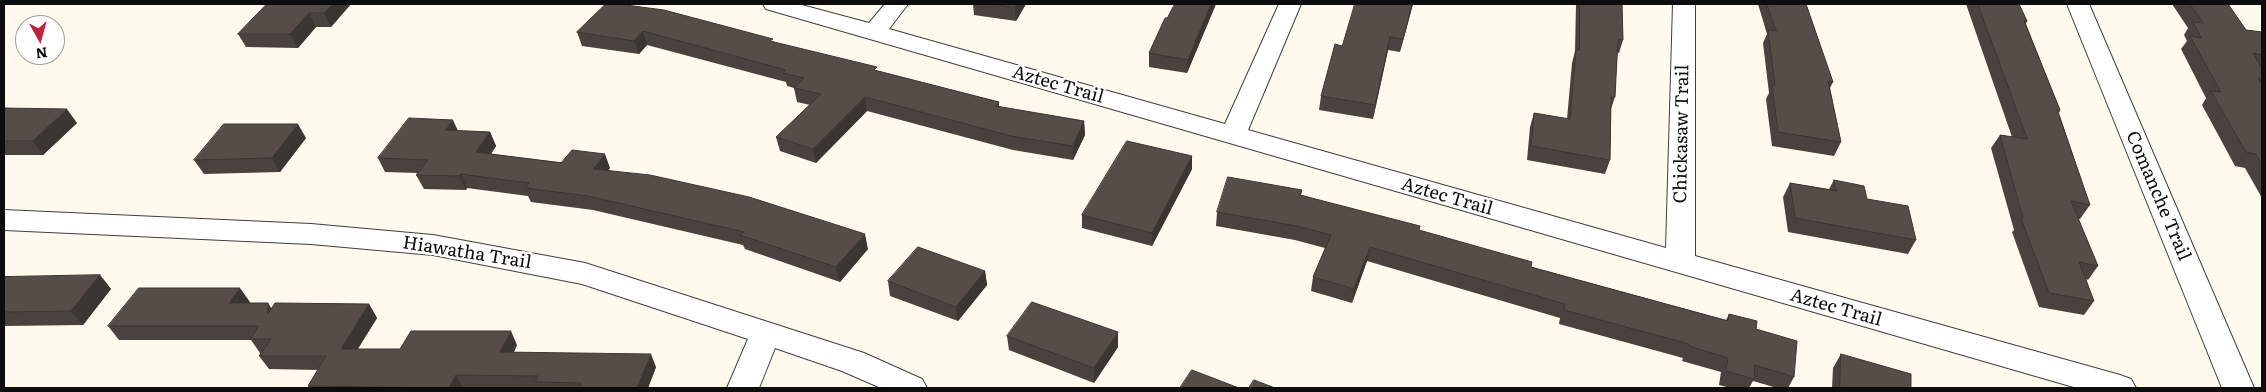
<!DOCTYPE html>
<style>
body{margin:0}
#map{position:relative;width:2266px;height:392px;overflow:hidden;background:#fffaed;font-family:Literata,serif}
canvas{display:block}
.frame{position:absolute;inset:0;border:5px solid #0d0d0d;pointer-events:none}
.north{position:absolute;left:15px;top:15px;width:50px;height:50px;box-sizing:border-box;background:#fff;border:1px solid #9e9e9e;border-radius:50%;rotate:173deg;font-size:14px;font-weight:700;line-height:20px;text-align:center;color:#0d0d0d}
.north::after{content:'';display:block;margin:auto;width:18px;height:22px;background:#c0223b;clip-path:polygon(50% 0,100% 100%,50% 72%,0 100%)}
</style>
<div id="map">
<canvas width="2266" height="392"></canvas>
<div class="frame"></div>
<div class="north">N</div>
</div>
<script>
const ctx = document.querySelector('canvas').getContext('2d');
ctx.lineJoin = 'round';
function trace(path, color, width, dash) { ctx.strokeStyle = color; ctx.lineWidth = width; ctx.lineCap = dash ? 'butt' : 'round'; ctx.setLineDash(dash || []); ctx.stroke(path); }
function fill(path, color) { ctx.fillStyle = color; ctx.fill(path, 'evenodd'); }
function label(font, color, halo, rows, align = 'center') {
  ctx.font = font + ' Literata,serif'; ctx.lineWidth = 5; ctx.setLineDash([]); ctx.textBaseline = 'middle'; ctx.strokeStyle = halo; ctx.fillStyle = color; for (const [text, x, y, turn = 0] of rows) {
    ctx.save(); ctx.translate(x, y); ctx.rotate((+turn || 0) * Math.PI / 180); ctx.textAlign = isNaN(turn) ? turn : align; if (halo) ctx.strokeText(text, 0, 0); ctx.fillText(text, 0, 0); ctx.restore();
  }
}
const minor = new Path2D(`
 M763 4H798L869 23 885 4H908L889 29 1225 124 1279 4H1301L1248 130 1666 248 1673 4H1695V256L2120 375 2131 379 2136 388H2077L766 9Z
 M2067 4H2089L2254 388H2222Z
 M4 210 311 224 433 235 585 263 864 353 922 379 927 388H881L842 371 775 348 759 388H727L748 339 582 284 433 255 311 244 4 230Z`);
const wall = new Path2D(`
 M267 4H351L331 27H316L298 48 246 47 238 34Z
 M606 4 774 42 878 71 999 102V107L1084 121 1085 135 1073 160 1013 150 867 111 816 163 780 151 776 137 810 105 797 102 794 88 787 86 786 82 647 45 639 54 582 46 577 32Z
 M973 4H1026L1016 21 974 15Z
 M1175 4H1216L1187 73 1149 67V53Z
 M1413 4 1400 52 1388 50 1373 119 1319 110 1321 96 1342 46Z
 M1576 4H1622L1623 40 1619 53H1617L1615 97 1611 109 1610 160 1605 174 1527 160 1530 127 1534 113 1567 119 1572 63 1575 51Z
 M1758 4H1806L1833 82 1830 88 1841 142 1834 156 1772 146 1766 99 1769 93 1763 43 1767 34Z
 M1966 4H2019L2027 21 2026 24 2060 110 2059 113 2090 205 2080 219H2078L2098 266 2088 280 2086 279 2094 301 2084 315 2039 307 2012 232 2014 230 1991 148 2000 135 2012 137Z
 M2172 4H2228L2246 30 2262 32V198L2245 168 2235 166 2202 105 2206 98 2181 49 2187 41 2184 35 2188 28Z
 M4 108 77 123 43 155H4Z
 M458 131 490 132 496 146 491 154 610 168 608 170 868 249 840 282 745 249 743 245 593 210 531 202 528 196 467 188 466 190 424 189 416 175 418 173 385 172 378 158Z
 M306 138 280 172 204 174 194 160Z
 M1192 156V169L1152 246 1082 228V215Z
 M1834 180 1867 199 1916 240 1908 254 1788 232 1783 197 1790 183 1829 189Z
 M1302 190 1301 195 1419 230 1531 267 1726 320 1729 314 1756 329 1794 377 1788 388H1777L1753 381 1749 388H1730L1719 385 1721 372 1682 361 1683 358 1559 324 1560 318 1367 261 1352 303 1311 291 1313 277 1325 248 1295 240 1216 226 1217 212Z
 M985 271 987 285 958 321 890 296 888 281Z
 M100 275 111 289 83 325 4 326V277Z
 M250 302 249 303 271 309 369 304 377 318 358 349H400L517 345 514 352 656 367 648 388H310L308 386 318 370 269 369 259 356 261 353H260L251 340H119L108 326Z
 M1007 336 1118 347 1094 383 1009 350Z
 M1841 354 1911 388H1832L1833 368Z`);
const shadedWall = new Path2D(`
 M333 4H351L331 27 324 13Z
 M1017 4H1026L1016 21 1015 7Z
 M1211 4H1216L1187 73 1188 60Z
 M1412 4H1413L1400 52 1403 39Z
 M309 13 316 27 298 48 290 34Z
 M643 31 647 45 639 54 634 41Z
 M1390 37 1388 50 1373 119 1375 105Z
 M865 97 867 111 816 163 813 149Z
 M67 109 77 123 43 155 33 141Z
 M453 120 459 133 445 130Z
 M1084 121 1085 135 1073 160V146Z
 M298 124 306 138 280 172 272 158Z
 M490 132 496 146 483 166 476 152Z
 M605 154 610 168 599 183 593 169Z
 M1192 156V169L1152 246V233Z
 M461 174 467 188 466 190 459 176Z
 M865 234 868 249 840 282 836 267Z
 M1370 247 1367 261 1352 303 1354 289Z
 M985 271 987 285 958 321 956 307Z
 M100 275 111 289 83 325 71 311Z
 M240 288 250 302 239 317 229 303Z
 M268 303 277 317 268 314Z
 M369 304 377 318 349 362 341 349Z
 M511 331 517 345 507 366 500 352Z
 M1118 332V347L1094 383V368Z
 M651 354 656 367 648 388H637Z
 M456 375 463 388H449Z`);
const building = new Path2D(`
 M267 4H333L324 13H309L290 34H238Z
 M606 4H618L664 10 773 39 770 41 877 67 874 70 999 102 996 106 1084 121 1073 146 1011 136 865 97 813 149 776 137 821 94 794 88 804 78 783 73 786 70 643 31 634 41 577 32Z
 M991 4H1017L1015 7Z
 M1175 4H1211L1188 60 1149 53 1165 18H1167Z
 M1355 4H1412L1403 39 1390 37 1375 105 1321 96 1335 44 1342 46Z
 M1580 4H1622L1623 40 1618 39 1615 97H1611L1610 160 1531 146 1534 113 1570 119 1576 50H1579Z
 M1767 4H1806L1833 82 1828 81 1841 142 1778 132 1772 85 1775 86 1768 30 1776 31Z
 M1978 4H2019L2027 21H2024L2060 110H2057L2090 205 2071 201 2098 266 2079 262 2094 301 2049 293 2021 218H2023L2000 135 2027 139Z
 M2190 4H2228L2246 30 2262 32V55L2253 53 2262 69V79L2258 78 2262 85V165L2256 154 2246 152 2211 91 2221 92 2190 36 2201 38 2193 22 2203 23Z
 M4 108 67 109 33 141H4Z
 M409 118 453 120 445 130 490 132 476 152 561 163 572 150 605 154 593 169 650 175 749 197 865 234 836 267 740 235 744 232 588 196 525 188 529 183 461 174 459 176 416 175 428 160 378 158Z
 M224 124H298L272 158 194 160Z
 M1127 141 1192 156 1152 233 1082 215Z
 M1228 177 1302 190 1300 195 1420 226 1419 230 1532 262 1531 267 1728 321 1729 314 1757 321 1756 329 1797 341 1794 377 1755 365 1754 379 1726 371 1728 358 1689 346V344L1564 310 1565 304 1370 247 1354 289 1313 277 1331 235 1297 226 1217 212Z
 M1834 180 1864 186 1867 199 1908 206 1916 240 1795 218 1790 183 1836 191Z
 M918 247 985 271 956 307 888 281Z
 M100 275 71 311 4 312V277Z
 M139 288H240L229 303H268V314L275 303 369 304 341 349H400L411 331H511L500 352 651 354 637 388H579L581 383 535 382 538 376 456 375 449 388 308 386 326 356H259L271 339H250L259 326H108Z
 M1032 302 1118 332 1094 368 1007 336Z
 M1841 354 1911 374V388H1840Z
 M1192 370 1239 388H1180Z
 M1254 380 1275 388H1249Z`);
const streetNames = [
 ["Aztec Trail",1058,85,16],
 ["Chickasaw Trail",1682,134,-89],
 ["Comanche Trail",2158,196,67],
 ["Aztec Trail",1447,197,16],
 ["Hiawatha Trail",467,253,9],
 ["Aztec Trail",1836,308,16]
];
trace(minor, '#404040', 2);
fill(minor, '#fff');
fill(wall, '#4a423f');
fill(shadedWall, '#3c3633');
fill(building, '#564d49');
trace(building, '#3c3633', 1);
label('18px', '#0d0d0d', '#fff', streetNames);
</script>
